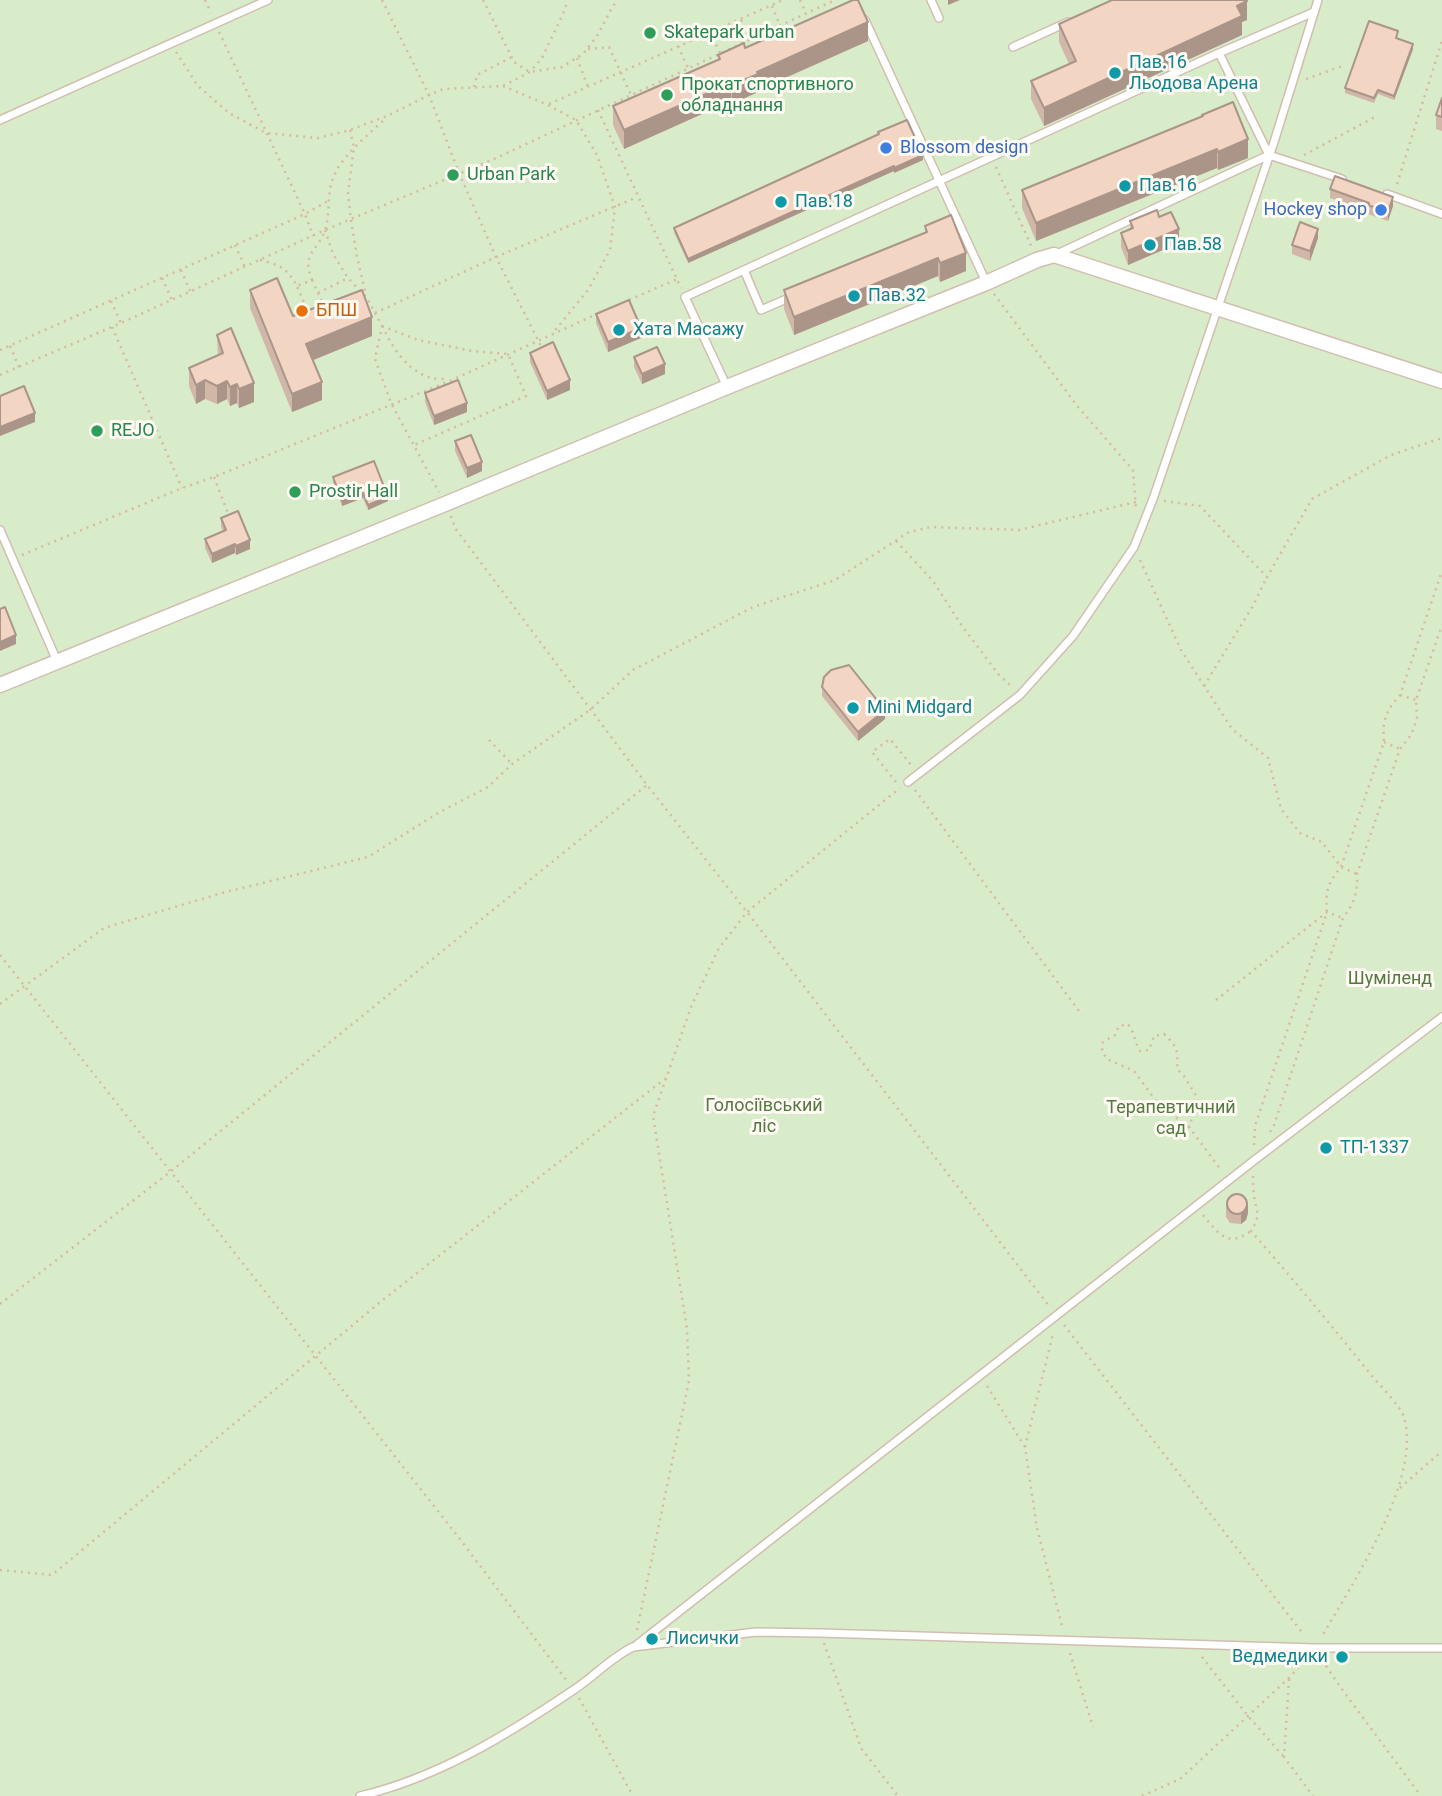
<!DOCTYPE html>
<meta charset="utf-8">
<style>
body{margin:0}
canvas{display:block;background:#fdf6ec}
</style>
<canvas width="1442" height="1796"></canvas>
<script>
const ctx = document.querySelector('canvas').getContext('2d');
ctx.lineJoin = 'round';
function fill(path, color) { ctx.fillStyle = color; ctx.fill(path, 'evenodd'); }
function trace(path, color, width, dash) { ctx.strokeStyle = color; ctx.lineWidth = width; ctx.lineCap = dash ? 'butt' : 'round'; ctx.setLineDash(dash || []); ctx.stroke(path); }
function label(font, color, halo, rows, align = 'center') {
  ctx.font = font + ' Roboto,sans-serif'; ctx.lineWidth = 6; ctx.setLineDash([]); ctx.textBaseline = 'middle'; ctx.strokeStyle = halo; ctx.fillStyle = color; for (const [text, x, y, turn = 0] of rows) {
    ctx.save(); ctx.translate(x, y); ctx.rotate((+turn || 0) * Math.PI / 180); ctx.textAlign = isNaN(turn) ? turn : align; if (halo) ctx.strokeText(text, 0, 0); ctx.fillText(text, 0, 0); ctx.restore();
  }
}
const green = new Path2D(`
 M0 0H1442V1796H0Z`);
const path = new Path2D(`
 M205 0 211 13
 M382 0 429 95 459 173 496 257 543 350
 M483 0 514 62 530 72 562 67 583 54 597 36 613 6 618 0
 M800 0 806 13
 M772 6 780 25
 M741 20 750 39
 M219 32 305 214 313 236
 M710 32 720 53
 M678 46 688 68
 M588 49 609 47 631 95
 M176 52 198 86 229 113 266 133 318 138 350 130 387 116 429 95 443 89 503 86 530 72 542 58 562 16 568 0
 M577 58 588 87
 M1306 79 1345 65
 M503 86 548 105 576 120 597 155 615 207 610 250 588 290 552 334
 M474 87 477 75 512 57
 M549 104 783 0
 M598 110 681 288
 M350 130 354 147 348 193 351 220 357 257 366 295
 M1304 155 1375 117
 M996 167 1032 248
 M1397 184 1442 41
 M325 230 333 254 348 278 367 298 382 326 375 359 391 403 439 492
 M235 245 245 267
 M260 260C280 265 287 268 297 286L312 280C301 253 318 251 325 230 331 213 326 193 334 176 341 157 370 133 385 119
 M181 270 190 291
 M162 278 172 300
 M312 280 324 306
 M318 293 348 278
 M994 294 1078 407 1133 470 1136 509
 M629 300 677 279
 M111 301 121 323
 M290 313V312L305 305 297 286
 M375 313 496 257 637 197
 M382 326 418 340 472 351 508 354 526 396 414 445
 M382 326C393 348 406 370 431 378 436 379 443 379 448 379
 M112 327 182 488
 M10 346 19 367
 M0 350 305 214 328 201
 M0 375 121 323 325 230 494 159 835 0
 M214 477 229 516
 M1164 501 1200 506 1267 577 1312 499 1391 455 1442 438
 M451 516 455 528 647 785 747 912 1049 1306
 M896 541 933 581 962 626 999 675 1011 686
 M22 555 182 488 214 477 452 380 597 314
 M1140 560 1181 650 1232 729 1268 758 1281 809 1300 833 1322 842 1341 867 1357 874
 M1204 686 1254 604 1267 577
 M1400 695 1416 700
 M489 740 512 764
 M1384 742 1400 749
 M896 782 872 752 890 739 912 766
 M915 790 1082 1015
 M0 955 456 1534 567 1681
 M1216 1000 1327 912 1343 918
 M0 1004 104 928 222 893 368 857 438 813 488 787 512 764 590 710 633 670 753 607 835 580 909 532 931 527 1019 530 1140 501
 M1189 1127 1159 1105 1134 1071 1107 1059 1102 1051 1103 1042 1115 1035 1119 1026 1128 1024C1135 1033 1134 1041 1140 1051L1149 1050 1154 1036 1164 1034C1178 1047 1178 1051 1177 1069L1184 1076 1198 1099 1189 1127 1221 1170
 M1270 1132 1274 1125 1343 918C1354 904 1358 892 1357 874L1400 749 1411 735 1417 719 1416 700 1442 625
 M1254 1145 1255 1126 1327 912C1325 891 1328 883 1341 867L1384 742C1382 720 1386 711 1400 695L1442 571
 M1253 1176C1253 1182 1253 1189 1254 1195 1256 1213 1262 1213 1251 1231 1292 1278 1332 1326 1371 1375 1379 1384 1401 1407 1404 1417 1422 1480 1352 1584 1321 1638
 M1203 1215C1219 1234 1227 1248 1251 1231
 M0 1304 170 1172 647 785
 M1064 1325 1304 1635
 M987 1386 1025 1447 1037 1528 1063 1630
 M1025 1447 1053 1334
 M1400 1488 1442 1451
 M0 1570 52 1575 384 1299 666 1078
 M637 1630 689 1381 687 1329 653 1116 691 1007 719 948 747 912 900 788
 M824 1643 861 1748 898 1796
 M1070 1653 1093 1727
 M1202 1657 1248 1716 1284 1757
 M1322 1660 1341 1688 1421 1796
 M1289 1679 1284 1757 1313 1796
 M579 1698 633 1796
 M1142 1796 1180 1779 1289 1678 1305 1660`);
const lane = new Path2D(`
 M931 0 939 18
 M865 20 986 282
 M1013 47 1068 22
 M1219 53 1269 155
 M0 120 268 0
 M1387 194 1442 214
 M1055 255 1269 155 1342 179
 M744 270 761 310 791 297
 M727 387 685 297 1219 53 1314 12
 M0 530 57 661
 M908 782 1020 695 1073 636 1134 547 1153 499 1274 142 1318 0
 M634 1647 1252 1162 1442 1017
 M360 1796C437 1778 507 1735 572 1691 594 1677 610 1658 633 1647L756 1632 820 1633 1315 1648H1442`);
const street = new Path2D(`
 M0 685 445 504 727 387 986 283 1037 260 1054 255 1442 381`);
const wall = new Path2D(`
 M1247 20 1242 22V35L1044 126 1031 99V81L1069 64 1059 42V24Z
 M1398 36 1397 39 1413 49 1394 100 1378 94 1374 103 1345 93V88Z
 M868 41 758 90V92L732 104 731 101 624 149 613 125V106L718 60V55L745 48Z
 M1442 98V131L1436 129V115Z
 M1202 115 1248 158 1218 170 1217 168 1036 241 1022 208V190L1202 117Z
 M879 134 923 160 894 173V171L688 263 674 232V228Z
 M1330 189 1393 206 1388 221 1368 214V212L1330 198Z
 M1159 217 1179 243 1128 265 1121 247V233L1130 229V221Z
 M925 226 966 271 940 282 938 276 794 335 784 309V290L925 233Z
 M1318 238 1310 261 1292 254V245Z
 M250 290 293 316 372 336 313 360 322 400 292 412 250 308Z
 M596 314 641 338 608 352 596 323Z
 M217 335 254 402 239 408 237 403 230 406 227 399 217 404 205 399 196 404 189 386V368L218 356Z
 M530 353 570 390 547 400 530 362Z
 M634 357 665 374 642 384 634 367Z
 M425 393 467 412 434 425 425 402Z
 M455 441 482 471 467 478 455 451Z
 M333 477 388 501 368 510 363 498 342 506 333 482Z
 M221 518 250 549 236 555 235 553 212 563 205 548V539L223 531 221 527Z
 M822 687 885 719 858 741 822 696Z
 M1226 1207 1248 1213 1246 1220 1241 1224 1230 1223 1226 1217Z`);
const shadedWall = new Path2D(`
 M948 0H960L948 5Z
 M1247 1V20L1242 22V35L1044 126V108Z
 M868 22V41L758 90V92L732 104V85L757 72Z
 M1413 44V49L1394 100V96Z
 M731 83V101L624 149V130Z
 M1248 139V158L1218 170V152Z
 M1217 149V168L1036 241V223Z
 M923 155V160L894 173V168Z
 M894 166V171L688 263V259Z
 M1393 197V206L1388 221V212Z
 M1179 229V243L1128 265V251Z
 M1318 229V238L1310 261V251Z
 M966 253V271L940 282V263Z
 M938 258V276L794 335V317Z
 M372 317V336L306 363V344Z
 M641 328V338L608 352V342Z
 M665 364V374L642 384V374Z
 M205 380V399L196 404V385Z
 M570 380V390L547 400V391Z
 M227 381V399L217 404V386Z
 M322 382V400L292 412V394Z
 M254 383V402L239 408V389Z
 M237 384V403L230 406V387Z
 M467 403V412L434 425V416Z
 M35 413V422L0 436V427Z
 M482 462V471L467 478V468Z
 M363 493V498L342 506V501Z
 M388 497V501L368 510V505Z
 M250 540V549L236 555V546Z
 M235 544V553L212 563V554Z
 M16 635V644L0 651V642Z
 M885 710V719L858 741V732Z
 M1248 1204V1213L1246 1220 1241 1224V1215Z`);
const building = new Path2D(`
 M853 0H858L868 22 757 72 758 74 732 85 731 83 624 130 613 106 720 59 718 55 744 43 745 48Z
 M1112 0H1246L1247 1 1237 6 1242 16 1044 108 1031 81 1076 61 1059 24Z
 M1369 21 1398 31 1396 38 1413 44 1394 96 1378 90 1374 98 1345 88Z
 M1442 98V117L1436 115Z
 M1233 102 1248 139 1218 152 1217 149 1036 223 1022 190 1203 116 1202 115Z
 M907 120 923 155 894 168V166L688 259 674 228 879 134 878 132Z
 M1335 176 1393 197 1388 212 1368 205 1369 203 1330 189Z
 M1157 210 1159 217 1171 212 1179 229 1128 251 1121 233 1133 228 1130 221Z
 M951 215 966 253 940 263 938 258 794 317 784 290 927 232 925 226Z
 M1300 222 1318 229 1310 251 1292 245Z
 M277 278 293 316 362 290 372 317 306 344 322 382 292 394 250 290Z
 M629 300 641 328 608 342 596 314Z
 M231 328 254 383 239 389 237 384 230 387 227 381 217 386 205 380 196 385 189 368 223 353 217 335Z
 M553 342 570 380 547 391 530 353Z
 M657 347 665 364 642 374 634 357Z
 M458 380 467 403 434 416 425 393Z
 M24 386 35 413 0 427V396Z
 M471 435 482 462 467 468 455 441Z
 M374 461 388 497 368 505 363 493 342 501 333 477Z
 M238 511 250 540 236 546 235 544 212 554 205 539 226 530 221 518Z
 M5 607 16 635 0 642V609Z
 M849 665 885 710 858 732 822 687 824 677 831 670Z
 M1227 1204a10 10 0 1 1 20 0a10 10 0 1 1-20 0Z`);
const markers = [
 [650,33,7,"#2e9e5b"],
 [1115,73,7,"#0f9aa8"],
 [667,95,7,"#2e9e5b"],
 [886,148,7,"#3f7fe0"],
 [453,175,7,"#2e9e5b"],
 [1125,186,7,"#0f9aa8"],
 [781,202,7,"#0f9aa8"],
 [1381,210,7,"#3f7fe0"],
 [1150,245,7,"#0f9aa8"],
 [854,296,7,"#0f9aa8"],
 [302,311,7,"#e8710a"],
 [619,330,7,"#0f9aa8"],
 [97,431,7,"#2e9e5b"],
 [295,492,7,"#2e9e5b"],
 [853,708,7,"#0f9aa8"],
 [1326,1148,7,"#0f9aa8"],
 [652,1639,7,"#0f9aa8"],
 [1342,1657,7,"#0f9aa8"]
];
const leisureNames = [
 ["Skatepark urban",664,33],
 ["Прокат спортивного",681,85],
 ["обладнання",681,106],
 ["Urban Park",467,175],
 ["REJO",111,431],
 ["Prostir Hall",309,492]
];
const cultureNames = [
 ["Пав.16",1129,63],
 ["Льодова Арена",1129,84],
 ["Пав.16",1139,186],
 ["Пав.18",795,202],
 ["Пав.58",1164,245],
 ["Пав.32",868,296],
 ["Хата Масажу",633,330],
 ["Mini Midgard",867,708],
 ["ТП-1337",1340,1148],
 ["Лисички",666,1639],
 ["Ведмедики",1328,1657,"right"]
];
const shopNames = [
 ["Blossom design",900,148],
 ["Hockey shop",1367,210,"right"]
];
const foodNames = [
 ["БПШ",316,311]
];
const parkNames = [
 ["Шуміленд",1390,979],
 ["Голосіївський",764,1106],
 ["ліс",764,1127],
 ["Терапевтичний",1171,1108],
 ["сад",1171,1129]
];
fill(green, '#d8ecc9');
trace(lane, '#d1beb0', 10);
trace(street, '#d1beb0', 17);
trace(path, '#d9b8a5', 2.5, [2, 5]);
trace(lane, '#fff', 7);
trace(street, '#fff', 14);
fill(wall, '#d1b7a8');
fill(shadedWall, '#aa9588');
fill(building, '#f3d5c3');
trace(building, '#aa9588', 2);
for (const [x, y, r, color] of markers) { const dot = new Path2D(); dot.arc(x, y, r, 0, 2 * Math.PI); ctx.fillStyle = color; ctx.fill(dot); trace(dot, '#fffaf3', 2.5); }
label('18px', '#27864d', '#fffaf3', leisureNames, 'left');
label('18px', '#0d838f', '#fffaf3', cultureNames, 'left');
label('18px', '#366cbe', '#fffaf3', shopNames, 'left');
label('18px', '#c56008', '#fffaf3', foodNames, 'left');
label('18px', '#537a41', '#fffaf3', parkNames);
</script>
